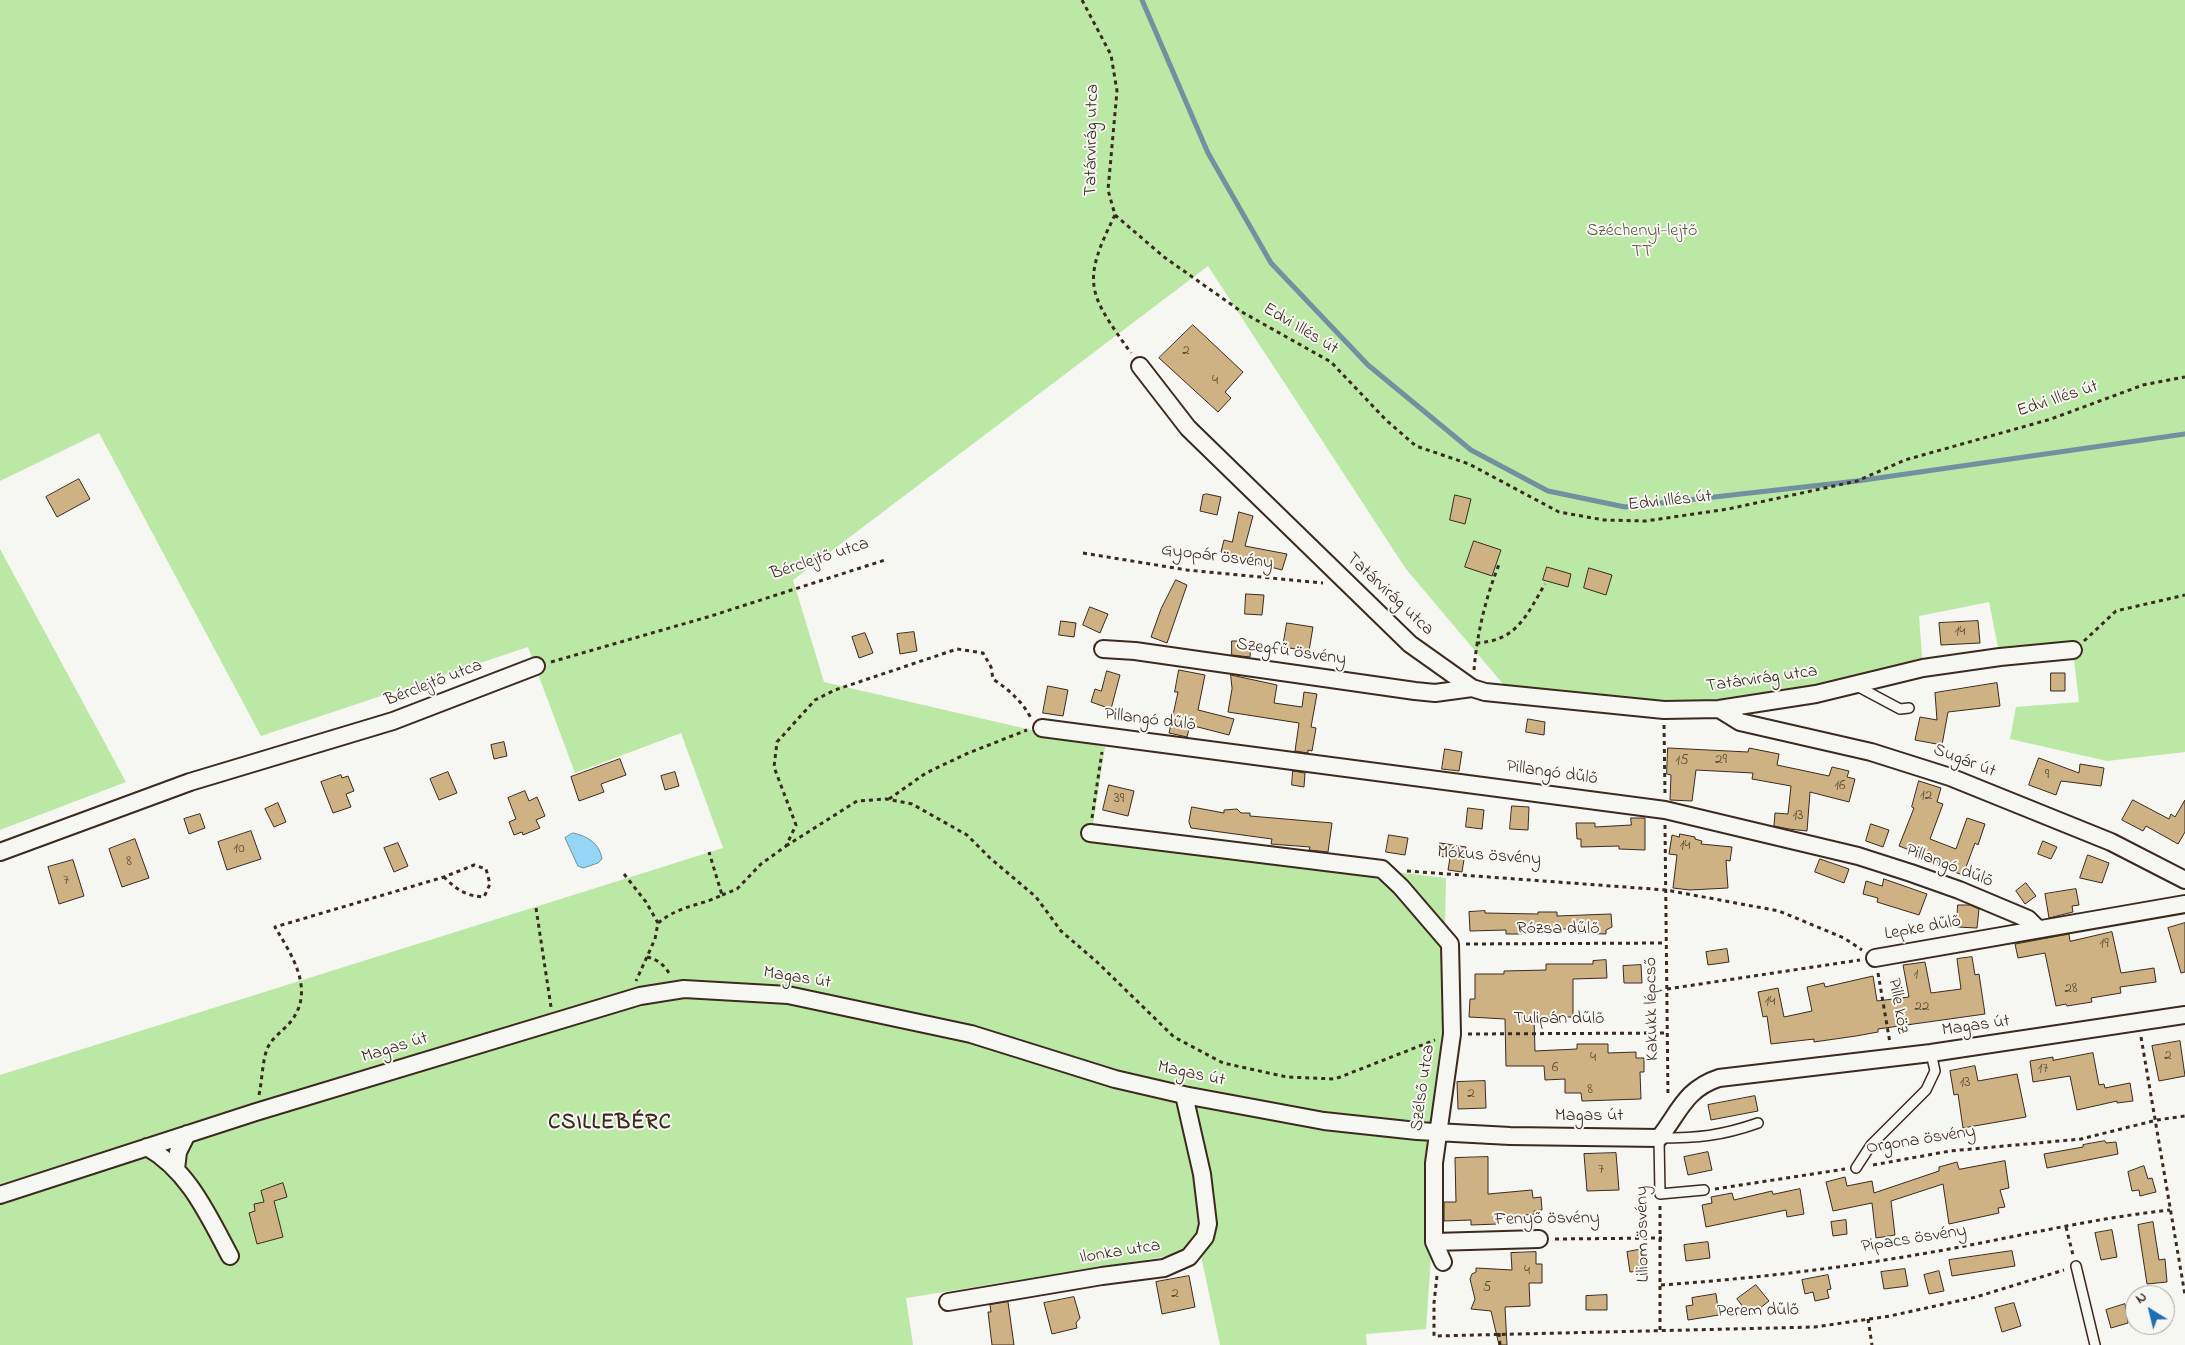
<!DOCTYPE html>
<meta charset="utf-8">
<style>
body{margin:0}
#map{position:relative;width:2185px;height:1345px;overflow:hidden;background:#f6f6f2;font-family:"Indie Flower",sans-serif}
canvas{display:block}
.north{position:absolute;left:2125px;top:1285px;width:50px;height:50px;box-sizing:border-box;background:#f6f6f2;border:1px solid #aba49d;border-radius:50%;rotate:324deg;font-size:14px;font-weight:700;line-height:20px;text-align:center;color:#3b2a1e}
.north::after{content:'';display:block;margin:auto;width:18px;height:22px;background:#1f6fb2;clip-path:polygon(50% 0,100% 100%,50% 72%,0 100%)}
</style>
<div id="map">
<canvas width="2185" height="1345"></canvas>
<div class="north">N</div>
</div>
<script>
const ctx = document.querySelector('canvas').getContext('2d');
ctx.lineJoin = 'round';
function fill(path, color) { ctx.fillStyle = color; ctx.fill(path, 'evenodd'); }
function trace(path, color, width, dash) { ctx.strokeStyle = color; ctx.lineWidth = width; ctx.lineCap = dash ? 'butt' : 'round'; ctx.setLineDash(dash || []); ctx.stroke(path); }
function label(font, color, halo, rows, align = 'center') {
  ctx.font = font + ' "Indie Flower",sans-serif'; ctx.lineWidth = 4; ctx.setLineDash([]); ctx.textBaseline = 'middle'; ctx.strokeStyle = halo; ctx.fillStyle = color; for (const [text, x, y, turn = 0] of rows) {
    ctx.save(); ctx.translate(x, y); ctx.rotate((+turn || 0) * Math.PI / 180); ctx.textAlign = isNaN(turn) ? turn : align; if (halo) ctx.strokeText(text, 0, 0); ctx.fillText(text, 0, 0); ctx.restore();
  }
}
const green = new Path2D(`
 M0 0H2185V752L2107 761 2010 739 2016 707 2079 702 2073 651 2000 657 1989 602 1919 616 1923 668 1719 709 1514 697 1406 569 1208 266 793 580 824 682 1105 747 1091 837 1446 878 1441 1114 1426 1329 1366 1334 1367 1345H1220L1200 1251 906 1298 913 1345H0V1075L723 848 681 733 575 773 528 647 261 736 99 433 0 481Z
 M0 549 126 782 0 830Z`);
const water = new Path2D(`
 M573 833C588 836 600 844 602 859L598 863 583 868 578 866 565 838Z`);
const stream = new Path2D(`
 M1142 0 1208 153 1271 263 1368 365 1471 450 1548 491 1625 507 1857 481 2185 434`);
const building = new Path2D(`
 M1193 325 1243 372 1225 392 1231 398 1218 412 1159 358Z
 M79 479 90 499 57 517 46 497Z
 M1207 494 1221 497 1217 515 1200 511 1203 495Z
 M1455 495 1471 499 1465 524 1450 520Z
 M1239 512 1253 516 1245 546 1287 554 1282 570 1229 556V554L1221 552 1224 540 1232 542Z
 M1474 541 1501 550 1492 576 1465 567Z
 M1547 567 1571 574 1568 587 1543 580Z
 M1589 568 1612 575 1606 595 1584 588Z
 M1176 580 1187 585 1167 643 1151 637 1161 609Z
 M1246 594 1264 595 1262 615 1245 614Z
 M1090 607 1108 614 1100 633 1083 625Z
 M1061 621 1076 623 1074 637 1059 635Z
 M1978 621 1980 643 1941 645 1939 623Z
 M1287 623 1313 627 1309 651 1283 647Z
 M914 632 917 651 900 654 897 634Z
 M865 633 873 653 859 658 852 637Z
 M1232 641H1251L1250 657 1232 655Z
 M1179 670 1205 675 1198 710 1234 719 1229 735 1190 725 1187 737 1169 733 1178 692H1175Z
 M1107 671 1120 675 1111 709 1091 702 1095 689 1101 691Z
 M2051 673H2065V691H2051Z
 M1231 675 1277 685 1274 703 1302 707 1304 692 1317 694 1311 727 1316 728 1312 751 1308 750V753L1295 751 1299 723 1228 712 1232 689Z
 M1997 683 2000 706 1948 712 1942 745 1915 740 1920 717 1937 720 1935 693Z
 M1048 686 1068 690 1063 716 1043 713Z
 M1528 719 1545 722 1544 735 1526 732Z
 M504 742 507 756 494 759 491 745Z
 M1668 748 1748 752 1749 748 1779 754 1777 765 1829 776 1832 767 1849 771 1847 777 1855 779 1849 802 1810 792 1807 831 1789 829 1774 826 1775 813 1788 814 1791 786 1752 779 1753 773 1696 770 1692 801 1670 800 1671 775 1667 774Z
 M1445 749 1462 752 1459 771 1442 769Z
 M2039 758 2079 773 2080 764 2104 768 2101 786 2061 781 2056 795 2029 785Z
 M620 759 626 775 601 784 604 792 579 801 571 777Z
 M1293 771 1305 773 1304 787 1292 785Z
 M448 772 457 793 439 800 430 779Z
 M675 772 679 786 665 790 661 776Z
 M341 775 342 778 348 776 354 791 346 794 351 807 333 813 321 782Z
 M1919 781 1941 788 1937 802 1943 804 1930 839 1956 849 1967 818 1985 824 1978 845 1975 843 1963 875 1937 866 1938 861 1899 846 1914 808 1912 807Z
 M1109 785 1134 791 1128 816 1103 810Z
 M525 791 529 801 537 797 545 816 536 820 540 828 523 835 522 832 514 835 509 822 516 819 508 798Z
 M2133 800 2169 819 2171 814 2175 817 2185 800V832L2178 844 2146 826 2143 831 2122 820Z
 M278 803 286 822 274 827 265 809Z
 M1512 806 1529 807 1528 830 1510 829Z
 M1192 807 1224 813V810L1237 809 1241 813H1250V816L1332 823 1328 852 1309 850 1310 847 1271 844 1272 839 1191 828 1189 822Z
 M1468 808 1484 810 1482 829 1466 827Z
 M200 814 205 828 189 834 184 819Z
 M1631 818H1645V850L1619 849V846L1581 847V839H1577L1576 823H1595V827L1631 825Z
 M1871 824 1889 830 1883 847 1866 841Z
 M251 831 261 859 227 870 218 842Z
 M1680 834 1695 837V839L1702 841 1701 844 1732 847 1730 861 1726 860 1728 888 1690 890 1673 888 1677 855 1669 854 1672 835 1679 837Z
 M1389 835 1408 838 1405 855 1386 852Z
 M135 839 149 878 122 887 109 849Z
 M2043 841 2057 847 2051 859 2038 854Z
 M398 843 408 866 394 872 384 848Z
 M1440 843 1466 847 1462 872 1448 870 1450 858 1439 856Z
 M2088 855 2109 863 2102 883 2080 878Z
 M1820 859 1849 869 1844 883 1815 872Z
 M73 860 84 896 59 904 48 867Z
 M1884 879 1927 894 1919 915 1877 902 1878 898 1863 894 1866 881 1882 886Z
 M2026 883 2036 896 2025 904 2016 891Z
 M2076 889 2079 905 2072 906 2073 912 2049 918 2045 894Z
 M1958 905H1970L1979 909 1977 928 1957 927Z
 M1485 911V913L1538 914V912H1557V916L1611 914 1612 927 1606 930V934L1569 933V929H1522V934H1506V930L1470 931 1469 912Z
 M2185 923V972L2181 973 2168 928Z
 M2112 932 2121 973 2154 968 2156 982 2120 987 2121 993 2091 998 2092 1002 2067 1006 2066 1004 2056 1006 2045 953 2018 958 2015 944 2069 934 2070 941Z
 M1727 949 1729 962 1708 965 1706 952Z
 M1972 957 1975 975 1979 974 1985 1014 1878 1029V1032L1856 1036 1814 1042V1039L1771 1044 1767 1016 1763 1017 1758 992 1778 988 1784 1017 1812 1011 1807 987 1824 983 1825 987 1873 976 1877 1001 1909 997 1903 965 1925 962 1931 993 1961 989 1957 959Z
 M1606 960 1607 978 1573 979V1017H1534L1535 1051 1577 1049V1044H1608V1053L1636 1052V1058H1644V1072H1640L1641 1099 1582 1101 1581 1093H1565V1079L1545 1080 1544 1066H1506L1505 1019 1469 1017 1470 999H1475V974H1504V971L1546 970V964H1593V961Z
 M1641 965 1642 983H1624L1623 966Z
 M2180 1041 2185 1076 2159 1081 2152 1046Z
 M2093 1053 2099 1085 2104 1084 2105 1088 2130 1083 2133 1101 2117 1103V1101L2077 1110 2070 1076 2033 1082 2030 1061 2053 1057V1060Z
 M1975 1066 1978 1081 2017 1074 2026 1117 1963 1128 1958 1094 1954 1095 1950 1071Z
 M1485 1081 1486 1108 1458 1109 1457 1082Z
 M1755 1096 1758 1111 1711 1120 1708 1105Z
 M2105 1141 2106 1143 2116 1142 2118 1154 2047 1168 2044 1154 2083 1147V1145Z
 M1708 1152 1712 1170 1688 1175 1684 1157Z
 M1616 1153 1619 1190 1587 1191 1584 1154Z
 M1488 1157V1194L1532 1190 1533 1198 1541 1197 1542 1210 1534 1211 1535 1214 1497 1218 1498 1224 1471 1225V1220L1444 1221V1202H1456L1455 1158Z
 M2005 1161 2009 1188 2000 1190 2005 1207 1998 1208 1999 1213 1949 1224 1943 1184 1891 1201 1895 1235 1876 1238 1872 1203 1833 1211 1826 1182 1845 1177 1847 1186 1872 1181 1874 1193 1939 1171V1167L1957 1162 1959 1169Z
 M2144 1166 2148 1179 2152 1178 2156 1192 2140 1196 2139 1190 2132 1191 2128 1172Z
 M283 1183 287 1197 274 1201 283 1237 257 1244 249 1213 255 1211 254 1204 264 1202 261 1191Z
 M1800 1189 1804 1214 1787 1217 1786 1210 1706 1227 1702 1205 1712 1203 1711 1197 1732 1193 1734 1200 1772 1191 1773 1194Z
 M1846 1220 1847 1234 1833 1236 1831 1222Z
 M2153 1222 2159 1260 2165 1259 2167 1282 2147 1284 2138 1225Z
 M2112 1230 2117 1257 2101 1260 2095 1233Z
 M1708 1242 1710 1258 1686 1261 1684 1245Z
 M1643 1249 1646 1270 1630 1272 1627 1252Z
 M2012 1251 2015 1266 1952 1276 1949 1260Z
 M1536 1252V1264H1542V1283H1529L1530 1306 1505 1307 1507 1345H1499L1491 1311 1471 1309 1475 1299 1470 1279 1472 1274 1476 1272V1268L1512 1270 1511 1253Z
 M1905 1269 1908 1286 1884 1289 1881 1272Z
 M1939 1271 1944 1291 1929 1294 1924 1275Z
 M1828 1275 1831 1289 1827 1290 1829 1298 1815 1301 1813 1292 1805 1294 1802 1280Z
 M1189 1276 1195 1307 1162 1314 1156 1282Z
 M1756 1285 1769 1301 1750 1316 1737 1299Z
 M1716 1294 1719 1315 1688 1320 1686 1306 1693 1305 1692 1298Z
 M1607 1295V1310H1586V1296Z
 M1074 1297 1080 1318 1076 1323 1077 1328 1052 1334 1044 1303Z
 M1008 1302 1014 1345H992L988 1312H991L990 1305Z
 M2014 1303 2021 1326 2002 1332 1995 1308Z
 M2125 1304 2128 1323 2111 1328 2106 1310Z`);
const path = new Path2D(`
 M1082 0 1111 55 1117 91 1108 190 1115 215C1081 283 1088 293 1131 353
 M1115 215 1164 257 1242 312 1331 362 1386 420 1416 446 1469 464 1559 512 1604 520 1646 521 1728 509 1857 481 1905 460 2051 419 2143 385 2185 377
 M1083 553 1187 570 1323 583
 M2084 641 2116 611 2185 595
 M1476 643C1517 641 1526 616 1545 584
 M551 662 711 616 885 560
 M1474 670C1477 633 1486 596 1500 562
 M1664 725 1665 794
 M889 799 926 773 966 754 1027 730
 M1092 818 1102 752
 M1665 825 1668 1097
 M786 846 857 801 886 799 912 804 967 835 990 858 1036 897 1061 931 1097 962 1174 1037 1223 1063 1287 1077 1335 1079 1435 1040
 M1407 871 1666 890 1779 911 1844 938 1862 950
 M624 874 646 902 658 923 655 939 636 981
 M722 895 737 889 761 864 786 846 796 825 774 767 777 742 815 700 835 690 957 649 983 653 991 667 993 679C1009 690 1021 700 1031 718
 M536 908 551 1007
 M658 923C682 904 698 907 722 895L709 852
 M1466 944 1666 943
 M647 957C659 960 664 965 671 976
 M1878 973 1890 1043
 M1667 989 1860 960
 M1468 1034 1667 1033
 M2141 1037 2185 1295
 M259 1095C262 1081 262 1066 266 1052 270 1038 284 1031 292 1020 315 989 291 954 275 927L444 877 474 865 486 869 490 884 484 897C466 896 457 890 444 877
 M1873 1165 1950 1151 2081 1139 2157 1120 2185 1116
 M1715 1189 1845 1169
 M2066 1227 2073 1255
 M1555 1239 1662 1238
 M1437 1276 1434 1303V1336L1815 1327 1890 1316 1976 1297 2064 1270
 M1661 1285C1748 1279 1835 1269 1921 1254 2004 1240 2086 1219 2170 1210
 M1868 1319 1872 1345
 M1660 1330V1205
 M1499 1333 1500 1345`);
const lane = new Path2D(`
 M1855 685 1900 709 1909 708
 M1856 1168 1871 1145 1926 1090 1935 1071 1931 1053
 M1704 1190 1660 1194 1659 1138C1698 1138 1721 1136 1758 1123
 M2076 1266 2095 1345`);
const street = new Path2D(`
 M1140 366 1188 428 1410 644 1472 688 1485 692 1664 710 1719 709 1816 694 1923 668 2000 657 2073 650
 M1103 649 1135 651 1415 691 1435 693 1472 688
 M1719 709 1740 722 1871 752 1950 777 2111 842 2185 880
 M1042 728 1665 810 1858 856 1911 873 1959 890 2028 919 2038 929
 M1090 833 1382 869 1401 887 1450 944 1452 1034 1434 1163V1242L1443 1262
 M0 852 190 782 393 721 536 666
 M1875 958 2185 904
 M147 1147C189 1171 208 1215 230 1256
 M176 1169 178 1152 187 1134
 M0 1195 256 1112 640 996 684 989 788 995 971 1034 1115 1079 1184 1095 1324 1121 1417 1131 1510 1136 1659 1138C1679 1113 1685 1089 1719 1078L1931 1053 2185 1015
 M1434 1242 1539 1239
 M948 1302 1102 1276 1164 1268 1189 1257 1205 1237 1208 1224 1202 1174 1184 1095`);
const numberNames = [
 ["2",1186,352],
 ["4",1215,382],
 ["14",1960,633],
 ["29",1721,761],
 ["15",1682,762],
 ["9",2047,776],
 ["16",1840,787],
 ["12",1926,797],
 ["39",1119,800],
 ["13",1798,817],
 ["14",1685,847],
 ["10",239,850],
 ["8",129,863],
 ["7",66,882],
 ["19",2104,945],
 ["1",1916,976],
 ["28",2071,990],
 ["14",1770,1003],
 ["22",1922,1008],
 ["2",2168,1057],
 ["4",1593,1059],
 ["6",1555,1069],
 ["17",2043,1070],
 ["13",1965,1084],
 ["8",1590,1091],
 ["2",1471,1095],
 ["7",1601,1171],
 ["4",1527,1272],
 ["5",1487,1289],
 ["2",1175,1295]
];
const streetNames = [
 ["Tatárvirág utca",1093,140,-89],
 ["Edvi Illés út",1300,330,31],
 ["Edvi Illés út",2058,400,-18],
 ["Edvi Illés út",1670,502,-6],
 ["Gyopár ösvény",1217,558,7],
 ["Bérclejtő utca",820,560,-18],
 ["Tatárvirág utca",1389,595,43],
 ["Szegfű ösvény",1291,653,8],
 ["Tatárvirág utca",1762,680,-8],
 ["Bérclejtő utca",434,684,-21],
 ["Pillangó dűlő",1150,721,7],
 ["Sugár út",1964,762,21],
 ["Pillangó dűlő",1552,774,8],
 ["Mókus ösvény",1489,857,4],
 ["Pillangó dűlő",1949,867,21],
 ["Lepke dűlő",1923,929,-10],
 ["Rózsa dűlő",1558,930],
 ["Magas út",797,979,9],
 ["Pille köz",1897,1006,80],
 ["Kakukk lépcső",1653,1009,-91],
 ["Tulipán dűlő",1559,1020],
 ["Magas út",1976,1027,-8],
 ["Magas út",395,1049,-17],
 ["Magas út",1191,1075,12],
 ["Szélső utca",1424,1088,-82],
 ["Magas út",1589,1117],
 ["Orgona ösvény",1921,1141,-9],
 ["Fenyő ösvény",1547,1220,-1],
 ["Liliom ösvény",1644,1234,-91],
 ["Pipacs ösvény",1914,1240,-9],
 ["Ilonka utca",1120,1253,-9],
 ["Perem dűlő",1758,1312,-1]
];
const parkNames = [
 ["Széchenyi-lejtő",1642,232],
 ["TT",1642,253]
];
const districtNames = [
 ["CSILLEBÉRC",610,1124]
];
fill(green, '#bce8a5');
fill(water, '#95d6f6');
trace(water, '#7191a0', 1);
trace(stream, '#7191a0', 5);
fill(building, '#ceb283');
trace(building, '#3b2a1e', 1);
trace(lane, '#3b2a1e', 12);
trace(street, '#3b2a1e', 20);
trace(path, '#3b2a1e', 3, [4, 4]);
trace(lane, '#f6f6f2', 9);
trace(street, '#f6f6f2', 16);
label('15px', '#604c37', null, numberNames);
label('18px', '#3b2a1e', '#f6f6f2', streetNames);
label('18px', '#5b5a40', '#f6f6f2', parkNames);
ctx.letterSpacing = '1px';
label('bold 22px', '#3b2a1e', '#f6f6f2', districtNames);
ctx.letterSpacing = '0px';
</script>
